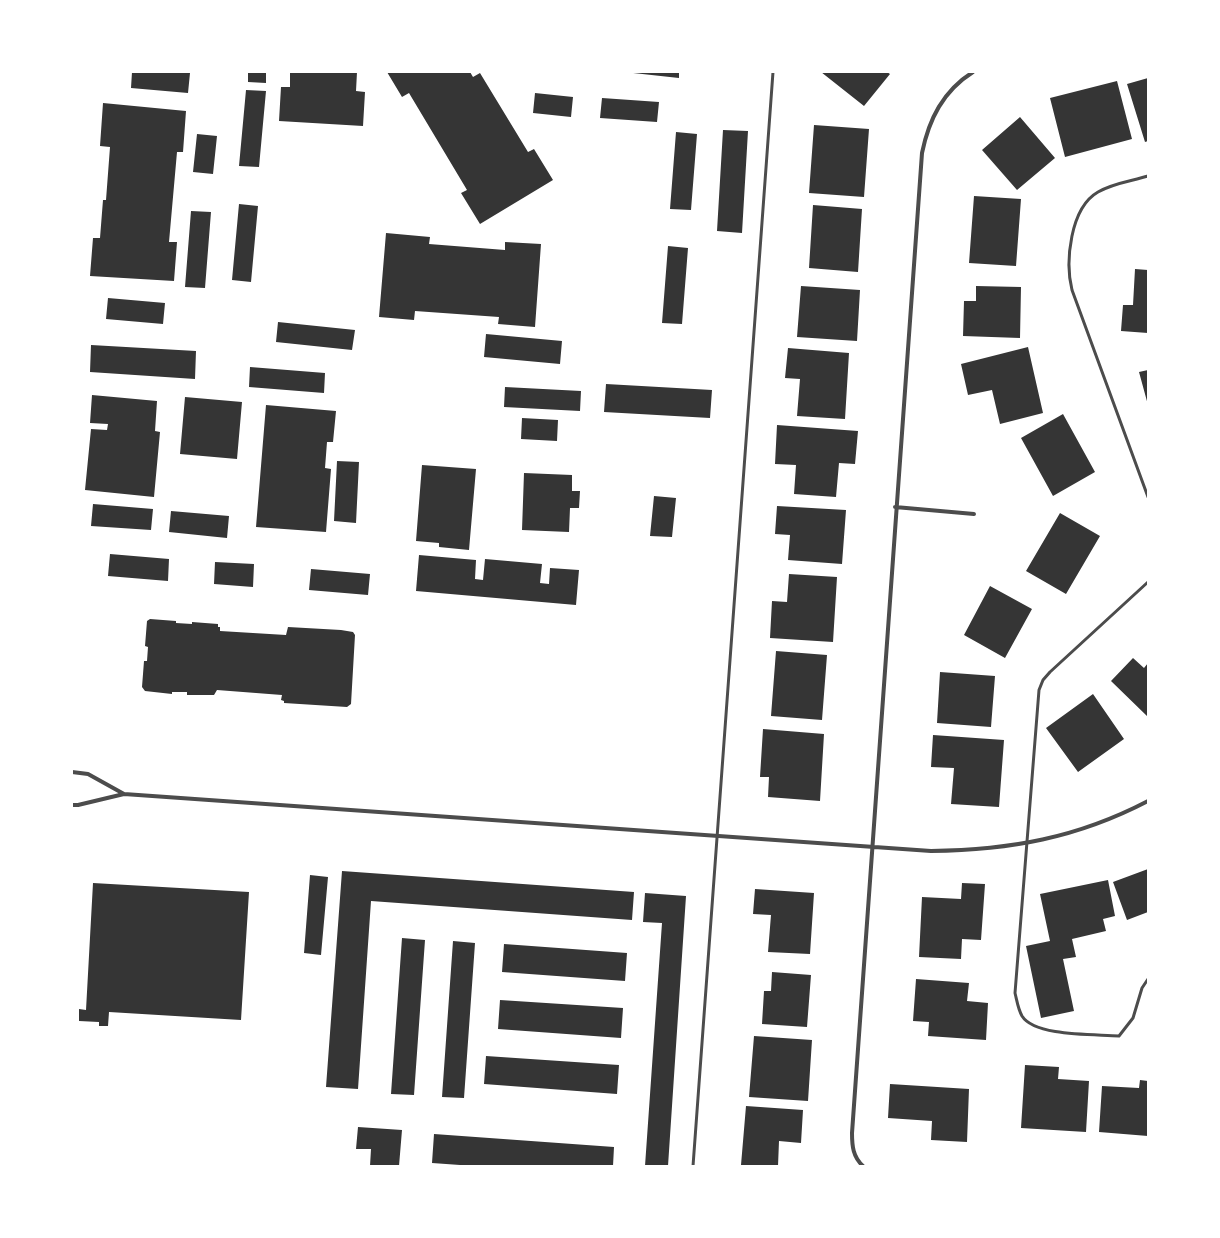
<!DOCTYPE html>
<style>
body{margin:0}
#map{position:relative;width:1220px;height:1238px;overflow:hidden;background:#fff;font-family:Inter,sans-serif}
canvas{display:block}
.frame{position:absolute;inset:0;border:73px solid #fff;pointer-events:none}
</style>
<div id="map">
<canvas width="1220" height="1238"></canvas>
<div class="frame"></div>
</div>
<script>
const ctx = document.querySelector('canvas').getContext('2d');
ctx.lineJoin = 'round';
function fill(path, color) { ctx.fillStyle = color; ctx.fill(path, 'evenodd'); }
function trace(path, color, width, dash) { ctx.strokeStyle = color; ctx.lineWidth = width; ctx.lineCap = dash ? 'butt' : 'round'; ctx.setLineDash(dash || []); ctx.stroke(path); }
const building = new Path2D(`
 M132 72 190 73 188 93 131 88Z
 M248 72H266V83L248 82Z
 M290 72H357L356 91 365 92 363 126 279 121 281 87H290Z
 M387 72H470L473 77 480 73 528 152 534 149 553 180 480 224 461 193 467 190 409 93 402 97Z
 M624 72H679V78Z
 M821 72H887L890 74 864 106Z
 M1148 78V141L1145 142 1127 84Z
 M1117 81 1132 139 1065 157 1050 98Z
 M246 90 266 91 259 167 239 166Z
 M535 93 573 97 571 117 533 113Z
 M602 98 659 102 657 122 600 118Z
 M103 103 186 111 183 152H177L169 242H177L174 281 90 276 93 238H100L103 200H106L110 147 100 146Z
 M1020 117 1055 158 1017 190 982 150Z
 M814 125 869 129 864 197 809 193Z
 M723 130 748 131 742 233 717 231Z
 M676 132 697 134 691 210 670 209Z
 M197 134 217 136 213 174 193 172Z
 M974 196 1021 199 1016 266 969 263Z
 M239 204 258 206 251 282 232 280Z
 M813 205 862 209 858 272 809 268Z
 M191 211 211 212 205 288 185 287Z
 M386 233 430 237 429 244 505 250V242L541 244 535 327 498 324 499 317 415 311 414 320 379 317Z
 M668 246 688 248 682 324 662 323Z
 M1135 269 1148 270V333L1121 331 1123 305H1133Z
 M801 286 860 290 857 341 797 337Z
 M976 286 1021 287 1020 338 963 336 964 301H976Z
 M108 298 165 303 163 324 106 319Z
 M278 322 355 330 352 350 276 342Z
 M486 334 562 341 560 364 484 357Z
 M91 345 196 351 195 379 90 372Z
 M1028 347 1043 413 1000 424 992 390 968 395 961 364Z
 M788 348 849 353 845 419 797 416 800 379 785 378Z
 M250 367 325 373 324 393 249 387Z
 M1148 370V405L1139 372Z
 M606 384 712 390 710 418 604 412Z
 M505 387 581 391 580 411 504 407Z
 M92 395 157 401 155 431 160 432 154 497 85 490 91 429 107 430 108 424 90 423Z
 M185 397 242 402 237 459 180 454Z
 M266 405 336 411 333 442H327L325 468 331 469 326 532 256 527Z
 M1063 414 1095 472 1053 496 1021 438Z
 M522 418 558 420 557 441 521 439Z
 M777 425 858 431 855 464 839 463 836 497 794 494 796 465 775 464Z
 M337 461 359 462 356 523 334 521Z
 M422 465 476 469 469 550 439 547V543L416 541Z
 M524 473 572 475V491H580L579 508H570L569 532 522 530Z
 M654 496 676 498 672 537 650 536Z
 M93 504 153 509 151 530 91 526Z
 M777 506 846 510 842 564 788 560 790 535 775 534Z
 M171 511 229 516 227 538 169 532Z
 M1060 513 1100 536 1066 594 1026 571Z
 M110 554 169 559 168 581 108 576Z
 M419 555 476 560 475 579 483 580 485 559 542 564 540 583 549 584 550 568 579 570 576 605 416 591Z
 M215 562 254 564 253 587 214 584Z
 M311 569 370 574 368 595 309 590Z
 M789 574 837 577 833 642 770 638 772 601 787 602Z
 M990 586 1032 609 1005 658 964 635Z
 M150 619 176 621V623L192 624V622L218 624V627H220V631L286 635 288 627 341 630 353 632 355 635 351 704 347 707 284 703V701L281 700 282 695 217 690 214 695H187V692H172V694L145 691 142 687 144 661H147L148 647 145 646 147 621Z
 M776 651 827 655 822 720 771 716Z
 M1133 658 1144 668 1148 663V717L1111 681Z
 M940 672 995 676 991 727 937 723Z
 M1093 694 1124 739 1078 772 1046 728Z
 M763 729 824 734 820 801 768 797 769 777H760Z
 M933 735 1004 740 999 807 951 804 954 768 931 767Z
 M1148 869V912L1127 920 1113 882Z
 M342 871 634 892 632 920 371 901 358 1089 326 1087Z
 M310 875 328 877 321 955 304 953Z
 M1108 880 1115 916 1103 919 1106 931 1072 939 1076 957 1063 959 1074 1011 1041 1018 1026 946 1050 941 1040 894Z
 M93 883 249 892 241 1020 109 1012 108 1026H99V1022L79 1021V1009L86 1010Z
 M962 883 985 884 981 940 962 939 961 959 919 957 922 897 961 899Z
 M755 889 814 893 810 954 768 952 771 915 753 914Z
 M645 893 686 896 668 1166H645L662 923 643 922Z
 M402 938 425 940 414 1095 391 1094Z
 M453 941 475 943 464 1098 442 1097Z
 M504 944 627 953 625 981 502 972Z
 M772 972 811 975 807 1027 762 1024 764 991H771Z
 M916 979 969 983 967 1001 988 1003 986 1040 928 1036 929 1022 913 1021Z
 M500 1000 623 1008 621 1038 498 1029Z
 M754 1036 812 1040 808 1101 749 1097Z
 M486 1056 619 1065 617 1094 484 1084Z
 M1025 1065 1059 1067 1058 1079 1089 1081 1086 1132 1021 1128Z
 M1140 1080 1148 1081V1136L1099 1132 1102 1086 1139 1088Z
 M890 1084 969 1089 967 1142 931 1140 932 1121 888 1118Z
 M746 1106 803 1110 801 1143 779 1141 778 1166 741 1165Z
 M358 1127 402 1130 399 1166H370L371 1149H356Z
 M434 1134 614 1147 613 1166H474L432 1163Z`);
const service = new Path2D(`
 M1148 176C1132 181 1113 183 1098 192 1070 208 1065 262 1072 290L1148 497
 M1148 582 1050 672 1043 680 1039 690 1015 993C1017 1001 1018 1009 1022 1016 1035 1037 1096 1034 1119 1036L1133 1018 1142 988 1148 979
 M693 1166 773 72`);
const minor = new Path2D(`
 M895 507 974 514
 M72 772 88 774 124 794
 M72 805H78L124 794 931 851C1010 850 1077 838 1148 801
 M863 1166C853 1157 852 1146 852 1133L922 153C929 119 943 91 973 72`);
fill(building, '#353535');
trace(service, '#4c4c4c', 3);
trace(minor, '#4c4c4c', 4);
</script>
